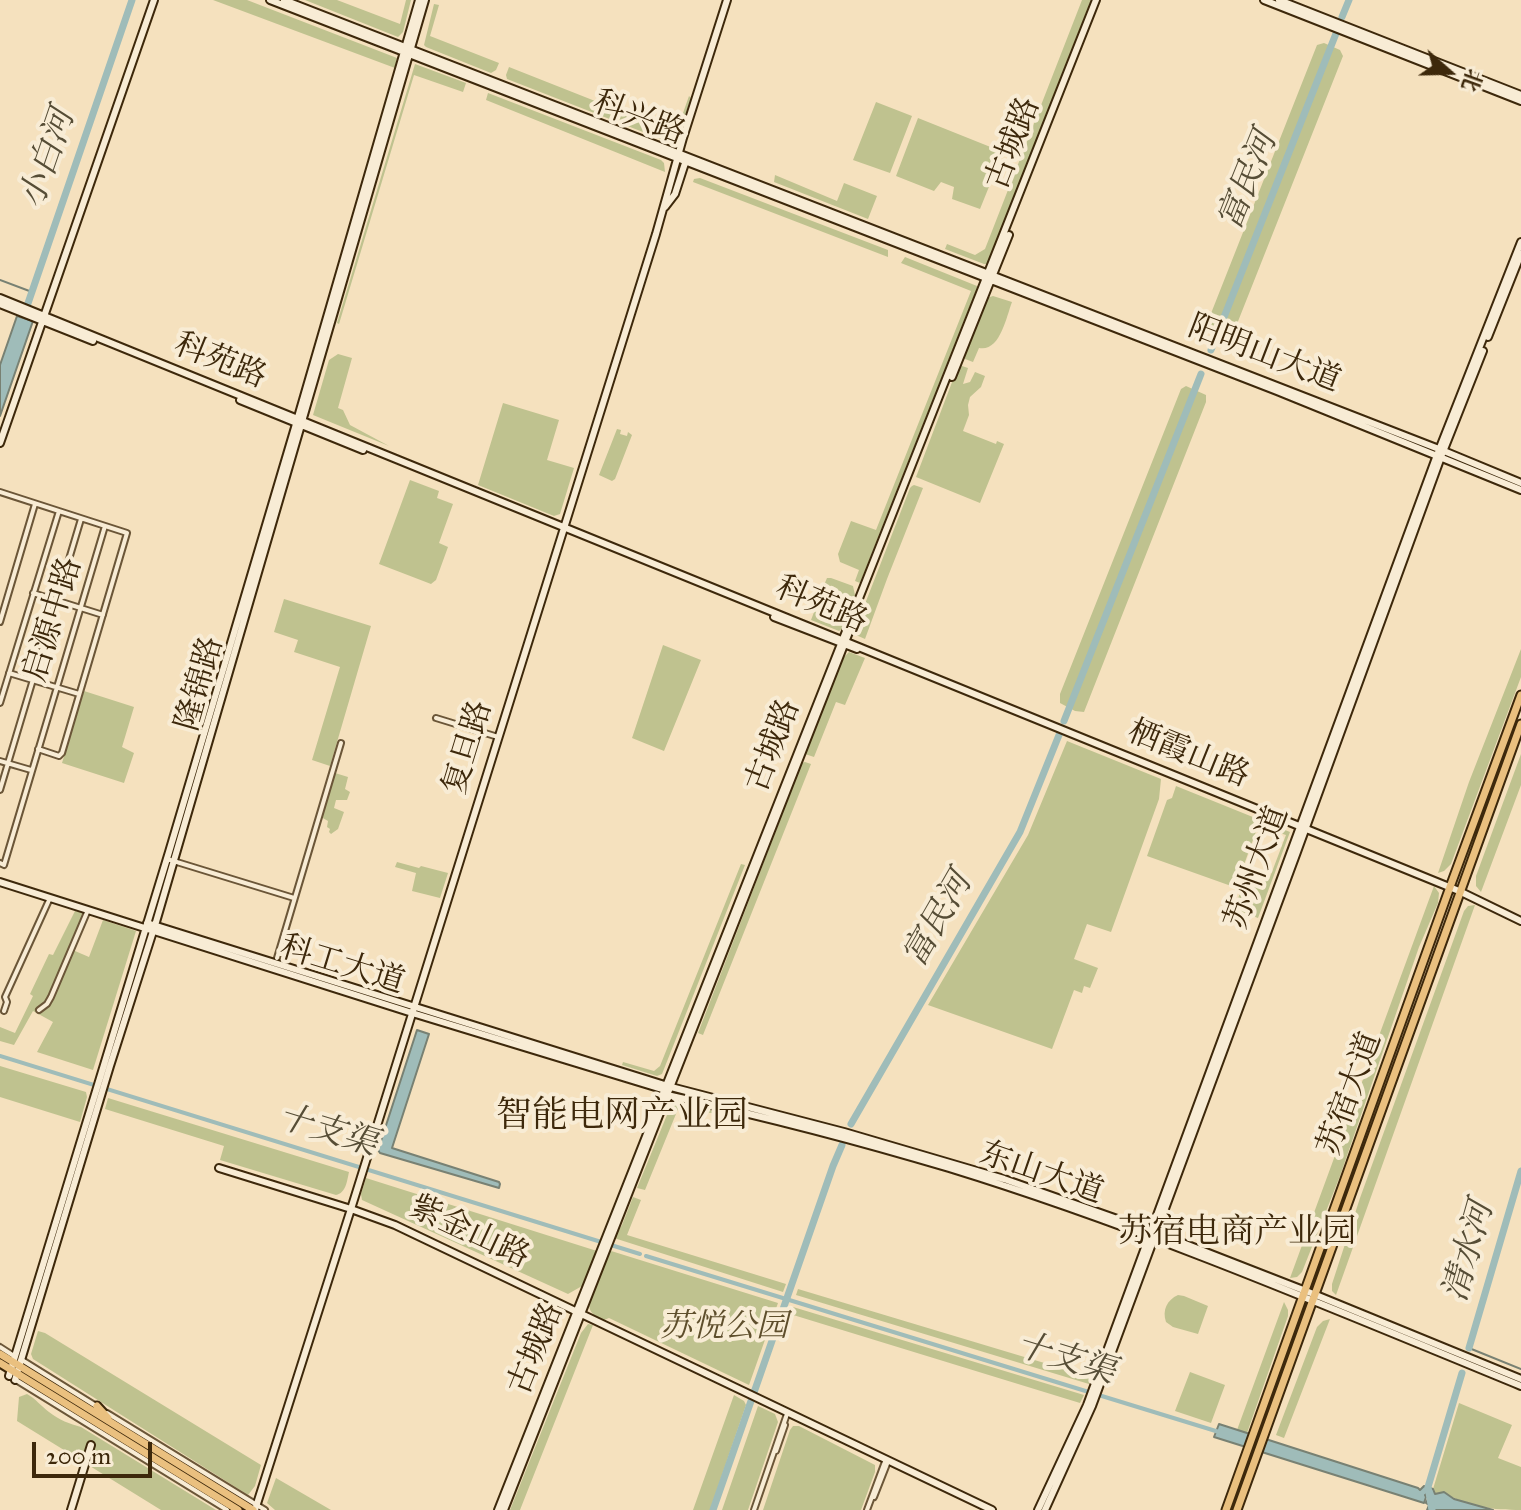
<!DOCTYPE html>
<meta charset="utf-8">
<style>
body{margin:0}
#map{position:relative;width:1521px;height:1510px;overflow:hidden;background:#f5e1be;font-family:"IM FELL Great Primer","Noto Serif SC",serif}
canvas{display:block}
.north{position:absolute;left:1409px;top:32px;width:80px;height:80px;-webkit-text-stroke:6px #f8ecd5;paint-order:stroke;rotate:110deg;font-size:22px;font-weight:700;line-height:32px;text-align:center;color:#3d280b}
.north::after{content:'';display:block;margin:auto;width:28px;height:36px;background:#3d280b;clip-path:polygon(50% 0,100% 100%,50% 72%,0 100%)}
.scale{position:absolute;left:32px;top:1442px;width:120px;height:36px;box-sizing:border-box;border:4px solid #3d280b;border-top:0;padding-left:10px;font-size:24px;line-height:28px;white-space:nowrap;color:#3d280b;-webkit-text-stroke:6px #f8ecd5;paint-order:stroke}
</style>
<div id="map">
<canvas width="1521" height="1510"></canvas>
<div class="north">北</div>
<div class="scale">200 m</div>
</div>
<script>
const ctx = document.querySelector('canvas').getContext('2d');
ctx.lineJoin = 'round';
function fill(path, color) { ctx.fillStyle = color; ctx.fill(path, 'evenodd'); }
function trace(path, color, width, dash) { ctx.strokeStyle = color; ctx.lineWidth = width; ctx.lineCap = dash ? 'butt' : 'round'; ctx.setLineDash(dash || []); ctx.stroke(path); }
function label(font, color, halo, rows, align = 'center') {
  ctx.font = font + ' "IM FELL Great Primer","Noto Serif SC",serif'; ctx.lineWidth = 8; ctx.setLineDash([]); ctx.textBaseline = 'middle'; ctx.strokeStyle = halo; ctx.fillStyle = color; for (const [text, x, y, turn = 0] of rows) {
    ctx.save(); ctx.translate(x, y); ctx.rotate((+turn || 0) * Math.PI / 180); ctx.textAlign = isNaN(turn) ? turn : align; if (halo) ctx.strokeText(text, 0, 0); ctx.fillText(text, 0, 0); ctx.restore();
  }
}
const green = new Path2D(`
 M213 0H247L397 58 395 68Z
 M305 0H337L400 24 406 0H411L403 32 398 37Z
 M1082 0H1091L987 264H984L945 249 947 244 975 255 985 249Z
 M434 4 439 5 430 36 499 63 496 70 491 73 426 47 424 45Z
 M1324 43 1340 50 1343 56 1233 334 1210 326 1208 321 1317 45Z
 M415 64 466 83 463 92 414 75 339 324 337 323Z
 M509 67 676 133 689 96 691 98 679 133 677 136 666 141 507 79 506 75Z
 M488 93 661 160 664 163 665 172 486 100Z
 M876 102 912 116 890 173 853 160Z
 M918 118 1003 152 980 209 952 199 954 187 941 182 934 191 896 176Z
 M775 175 837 201 844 183 877 196 868 219 774 182Z
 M700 178 888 250V257L693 182 694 179Z
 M905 257 977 286V288L860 583 855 581 859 570 840 562 838 554 851 521 876 530 971 291 901 263Z
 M993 296 1012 302C1006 318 1000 352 979 348L973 362 965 359 964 354 987 298Z
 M338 354 352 358 338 408 343 410 350 425 389 446 313 415 329 360Z
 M962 366 968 368 963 384 970 382 975 372 985 376 981 387 970 397 968 405 969 415 963 431 996 444 997 441 1004 444 980 503 916 477 957 369Z
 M1186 386 1206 395V402L1084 712 1075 711 1060 703V694L1181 389Z
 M503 403 559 420 547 460 574 468 560 514 554 516 478 485Z
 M617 429 621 430 620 434 627 436 628 432 632 435 615 479 612 481 599 475Z
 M410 480 439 491 437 498 453 504 439 543 448 547 436 580 431 584 379 564Z
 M914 485 923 488 887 579 865 639 856 635V627L910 488 912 486Z
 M827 578H831L853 586 855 595 842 629 839 631 811 620 816 607 815 606Z
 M284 599 371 626 330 766 312 760 340 667 294 652 298 640 274 632Z
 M663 645 701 660 664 751 632 738Z
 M1521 649V677L1451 864 1444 871 1438 873 1469 782Z
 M849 652 865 658 845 705 836 702 814 757 805 754 842 659Z
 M84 691 134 707 122 747 134 753 124 783 62 763Z
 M1067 741 1161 779 1159 799 1111 932 1087 924 1074 959 1098 968 1090 988 1084 986 1082 993 1074 990 1052 1049 928 1005 1028 835Z
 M1521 754V785L1481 892 1476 886V876Z
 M805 762 811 764 703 1035 698 1033 802 763Z
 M335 773 348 777 345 789 350 792 347 800H336L334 808 344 812 338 829 331 834 329 832 330 829 327 827 328 821 321 817Z
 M1176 786 1290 832 1258 918 1234 909 1248 872 1250 870 1270 877 1286 835 1258 826 1237 884 1234 887 1147 856 1167 800 1172 798Z
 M397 862 419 868 421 866 448 873 440 898 412 891 416 873 395 867Z
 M741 864 745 865 662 1074 657 1076 622 1065 623 1062 654 1071 660 1066Z
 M1434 886 1439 893 1438 903 1419 947 1340 1176 1302 1272 1297 1277 1290 1278Z
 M1475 905 1336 1295 1332 1291V1284L1360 1198 1464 911 1468 906Z
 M75 911 83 913 68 948 89 957 103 920 136 931 93 1070 37 1052 53 1022 33 1011 14 1045 0 1041V1027L15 1033 33 996 30 994 49 954 53 955Z
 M0 1066 86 1092 87 1097 80 1122 0 1097Z
 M108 1098 349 1172C347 1181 346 1193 336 1195L220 1160 224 1146 105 1109Z
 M678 1104 745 1117 678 1109 645 1190 637 1188 669 1110 672 1106Z
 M366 1178 597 1251 582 1286 568 1294 362 1200 361 1194Z
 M633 1197 641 1200 627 1235 786 1284 783 1292 614 1238 622 1225Z
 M608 1250 778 1303 749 1385 609 1318 604 1320C594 1315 587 1312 590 1301Z
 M798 1289 1091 1377 1089 1384 796 1295Z
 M1178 1295 1184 1296 1208 1306 1198 1334 1173 1327 1166 1322C1162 1310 1167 1300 1178 1295Z
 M1284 1302 1288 1310V1316L1247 1433 1237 1430Z
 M793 1307 1084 1395 1080 1403 790 1314Z
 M1330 1319 1284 1438 1276 1435 1317 1327 1323 1321Z
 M588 1324 593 1325 520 1510H510L581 1333Z
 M38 1331 45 1333 261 1465 255 1486 248 1495 33 1359 31 1354Z
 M1190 1372 1225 1385 1211 1423 1175 1411Z
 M27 1394C36 1399 41 1406 49 1412 59 1420 70 1424 81 1427L216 1510H161L17 1421 19 1397Z
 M734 1395 744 1401 746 1405 710 1510H693Z
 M1459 1403 1512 1425 1498 1458 1521 1467V1510C1493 1510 1469 1507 1444 1493L1434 1495 1433 1489Z
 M758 1406 775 1414 778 1422 748 1510H722Z
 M793 1426H799L875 1465V1472L861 1510H763L790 1430Z
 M276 1478 331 1510H275L267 1503Z`);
const water = new Path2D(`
 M17 316 33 321 0 416V365Z
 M417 1030 429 1034 392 1148 499 1182 500 1184 499 1188 380 1153 378 1150Z
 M1219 1424 1418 1488 1420 1490 1424 1486 1433 1489 1435 1494 1444 1492 1454 1499 1493 1510H1427L1429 1505 1426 1503 1429 1497 1428 1493 1425 1495 1426 1497 1424 1503 1214 1437Z`);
const stream = new Path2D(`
 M0 280 32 292
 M1469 1348 1521 1369`);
const canal = new Path2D(`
 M0 1056 640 1254
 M646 1256 1219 1432`);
const river = new Path2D(`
 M1342 17 1349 0
 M25 312 132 0
 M1211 350 1337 31
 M1064 721 1201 374
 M851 1124 1020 832 1059 735
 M1469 1348 1521 1171
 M713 1510 833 1166 842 1145
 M1432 1510 1428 1487 1462 1373`);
const street = new Path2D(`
 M0 492 127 533 62 753 59 756 38 749
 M33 593 103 615
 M0 622 35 504
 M9 673 79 694
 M0 703 59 511
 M436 718 498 737
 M0 761 31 770
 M0 790 81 519
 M167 859 294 898
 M0 863 4 865 105 526
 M277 958 341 743
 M39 1010 47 1004 51 997 88 910
 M4 1011 7 1002 5 997 50 898
 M0 1347 14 1356
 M22 1360 96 1406
 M16 1380 227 1510
 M107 1413 265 1510
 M776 1451 785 1425
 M874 1497 887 1464
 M754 1510 787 1414
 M867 1510 886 1459`);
const secondary = new Path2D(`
 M270 0 1277 391 1521 490
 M284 0 1444 451 1521 483
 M1264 0 1521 101
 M1279 0 1521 95
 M665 207 675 194 686 160
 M0 298 1459 891 1521 921
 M0 304 93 341
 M1488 337 1521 254
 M952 377 1009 235
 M240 400 363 450
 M0 443 154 0
 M774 617 857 649
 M0 882 409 1012 665 1090 667 1095C762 1116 856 1140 949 1168 1144 1228 1333 1309 1521 1386
 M147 923 671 1087 844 1132 1004 1179 1157 1233 1316 1295 1521 1379
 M219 1168 351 1209 395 1225 992 1510
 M9 1376 169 852 296 424 419 0
 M15 1380 110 1066 156 922 425 0
 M71 1510 91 1445
 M255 1510 351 1209 656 234 683 138 727 0
 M498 1510 1096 0
 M504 1510 855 617
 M1038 1510 1087 1405 1437 455 1521 242
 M1045 1510 1092 1406 1297 852 1441 457 1483 351`);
const primary = new Path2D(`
 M0 1354 253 1510
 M0 1363 238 1510
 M97 1406 108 1418
 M1226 1510 1450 887 1521 695
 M1237 1510 1521 724`);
const streetNames = [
 ["科兴路",639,119,21],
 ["古城路",1014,144,-69],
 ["阳明山大道",1264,355,21],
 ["科苑路",220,362,22],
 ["科苑路",821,606,23],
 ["启源中路",54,620,-73],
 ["隆锦路",201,684,-74],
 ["古城路",774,746,-69],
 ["复旦路",469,748,-73],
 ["栖霞山路",1188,755,22],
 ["苏州大道",1258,868,-70],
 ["科工大道",342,966,17],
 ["苏宿大道",1351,1094,-70],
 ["东山大道",1041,1174,19],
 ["紫金山路",469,1233,25],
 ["古城路",537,1349,-68]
];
const parkNames = [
 ["苏悦公园",724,1328]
];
const waterNames = [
 ["小白河",49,159,-71],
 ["富民河",1249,181,-68],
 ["富民河",939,920,-60],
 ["十支渠",327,1132,17],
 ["清水河",1470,1252,-74],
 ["十支渠",1065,1360,17]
];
const neighbourhoodNames = [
 ["苏宿电商产业园",1237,1234]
];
const quarterNames = [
 ["智能电网产业园",622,1117]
];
fill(green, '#bfc28f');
fill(water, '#9fbcb9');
trace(water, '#788173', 2);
trace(stream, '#788173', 2);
trace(canal, '#9fbcb9', 4);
trace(river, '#9fbcb9', 7);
trace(street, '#6b5638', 8);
trace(secondary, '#3d280b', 10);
trace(primary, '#3d280b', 11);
trace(street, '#f8ecd5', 4);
trace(secondary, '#f8ecd5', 6);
trace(primary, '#eac07f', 7);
label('32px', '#3d280b', '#f8ecd5', streetNames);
label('italic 32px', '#5e4e2c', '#f8ecd5', parkNames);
label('italic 34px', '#564d36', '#f8ecd5', waterNames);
label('34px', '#3d280b', '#f8ecd5', neighbourhoodNames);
label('36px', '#3d280b', '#f8ecd5', quarterNames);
</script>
